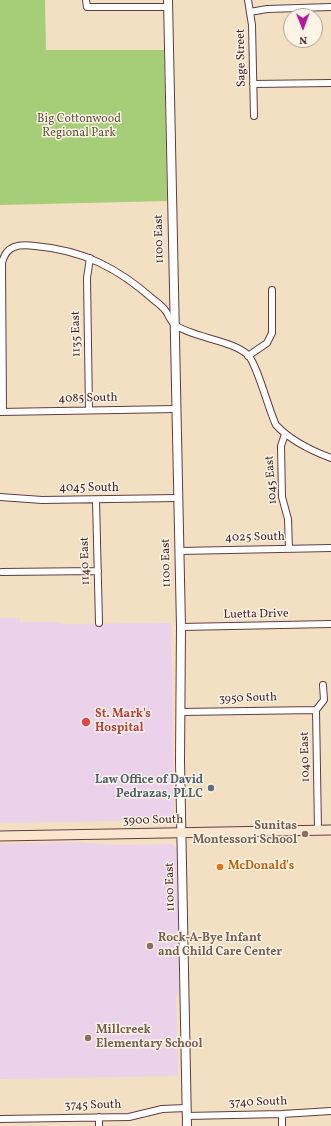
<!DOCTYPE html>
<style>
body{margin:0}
#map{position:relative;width:331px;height:1126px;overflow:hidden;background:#f3dfc1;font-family:Vollkorn,serif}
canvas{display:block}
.north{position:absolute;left:283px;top:8px;width:40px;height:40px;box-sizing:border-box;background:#fcf5e5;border:1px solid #b59f9b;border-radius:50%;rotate:179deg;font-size:11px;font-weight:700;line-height:16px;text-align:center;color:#4a1f2b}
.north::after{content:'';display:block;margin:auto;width:14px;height:18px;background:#b5179e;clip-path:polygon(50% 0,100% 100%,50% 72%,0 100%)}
</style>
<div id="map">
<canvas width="331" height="1126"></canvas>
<div class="north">N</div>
</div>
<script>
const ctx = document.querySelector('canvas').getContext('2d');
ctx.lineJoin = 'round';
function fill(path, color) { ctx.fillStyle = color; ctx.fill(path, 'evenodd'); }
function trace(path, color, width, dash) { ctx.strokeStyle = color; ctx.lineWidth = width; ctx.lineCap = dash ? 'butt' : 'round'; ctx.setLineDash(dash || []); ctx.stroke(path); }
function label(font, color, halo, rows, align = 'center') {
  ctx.font = font + ' Vollkorn,serif'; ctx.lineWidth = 3; ctx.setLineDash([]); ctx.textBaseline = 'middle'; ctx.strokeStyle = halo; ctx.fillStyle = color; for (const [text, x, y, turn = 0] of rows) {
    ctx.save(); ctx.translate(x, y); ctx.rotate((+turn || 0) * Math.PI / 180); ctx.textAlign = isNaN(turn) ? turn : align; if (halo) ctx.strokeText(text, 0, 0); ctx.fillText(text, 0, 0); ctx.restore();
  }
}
const built = new Path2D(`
 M0 618H20V622H59L60 624 171 623 174 820 0 823Z
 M75 842 116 845 172 844 177 849 179 991 176 997 178 1076 0 1079V844Z`);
const green = new Path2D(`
 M0 0H45L46 50H164L167 201 0 205Z`);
const minor = new Path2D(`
 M86 0 87 7H168
 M248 0 252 25 254 116
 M250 12 267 9 331 7
 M253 84 331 83
 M248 356 267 343 272 333V290
 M89 410 87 278 90 258
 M0 412 176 409
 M3 412 2 263C6 245 19 244 35 246 83 250 118 268 154 300 158 303 162 306 165 310 169 315 170 321 175 325 194 338 232 340 248 355 257 364 269 411 276 425 290 440 312 451 331 458
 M285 434 281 446 282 497 288 519 289 549
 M0 497 42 500 178 498
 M96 500 99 623
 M179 551 331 548
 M2 572 98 571
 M181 627 331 624
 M181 712 316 710
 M318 830 316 710 324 700 323 685
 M282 1114V1126
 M186 1116 282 1114 331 1111
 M0 1119 129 1117 162 1109 186 1108
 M99 1126V1117`);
const tertiary = new Path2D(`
 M168 0 181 627 180 761 187 1126`);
const secondary = new Path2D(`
 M0 836 331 830`);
const markers = [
 [86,722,5,"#e0444e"],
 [211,788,4,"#5c6f8a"],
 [305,834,4,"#8d6e63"],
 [220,867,4,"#e8710a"],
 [150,946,4,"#8d6e63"],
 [88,1038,4,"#8d6e63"]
];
const streetNames = [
 ["Sage Street",242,58,-91],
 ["1100 East",160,239,-91],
 ["1135 East",77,334,-91],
 ["4085 South",88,399,-1],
 ["1045 East",272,480,-94],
 ["4045 South",89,489],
 ["4025 South",255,538,-1],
 ["1140 East",86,561,-91],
 ["1100 East",167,563,-91],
 ["Luetta Drive",256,615,-1],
 ["3950 South",248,699,-2],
 ["1040 East",306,757,-91],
 ["3900 South",153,821,-1],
 ["1100 East",171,887,-91],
 ["3740 South",258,1103,-2],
 ["3745 South",93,1106,-1]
];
const parkNames = [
 ["Big Cottonwood",79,120],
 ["Regional Park",79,134]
];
const healthNames = [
 ["St. Mark's",95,715],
 ["Hospital",95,729]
];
const serviceNames = [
 ["Law Office of David",203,781],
 ["Pedrazas, PLLC",203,795]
];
const educationNames = [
 ["Sunitas",297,827,"right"],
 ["Montessori School",297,841,"right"],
 ["Rock-A-Bye Infant",158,939],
 ["and Child Care Center",158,953],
 ["Millcreek",96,1031],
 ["Elementary School",96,1045]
];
const foodNames = [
 ["McDonald's",228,867]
];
fill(built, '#ecd1ea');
fill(green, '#a6cd78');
trace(minor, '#633c42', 8);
trace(tertiary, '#633c42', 10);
trace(secondary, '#633c42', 11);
trace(minor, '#fff', 6);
trace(tertiary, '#fff', 8);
trace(secondary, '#fce5cf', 9);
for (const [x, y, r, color] of markers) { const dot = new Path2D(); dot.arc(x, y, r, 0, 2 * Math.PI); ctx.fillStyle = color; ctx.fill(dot); trace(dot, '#fcf5e5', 1.5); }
label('12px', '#4a1f2b', '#fcf5e5', streetNames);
label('12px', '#665342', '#fcf5e5', parkNames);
label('bold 12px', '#be3a42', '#fcf5e5', healthNames, 'left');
label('bold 12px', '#4e5e75', '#fcf5e5', serviceNames, 'right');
label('bold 12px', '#785e54', '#fcf5e5', educationNames, 'left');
label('bold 12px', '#c56008', '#fcf5e5', foodNames, 'left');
</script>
